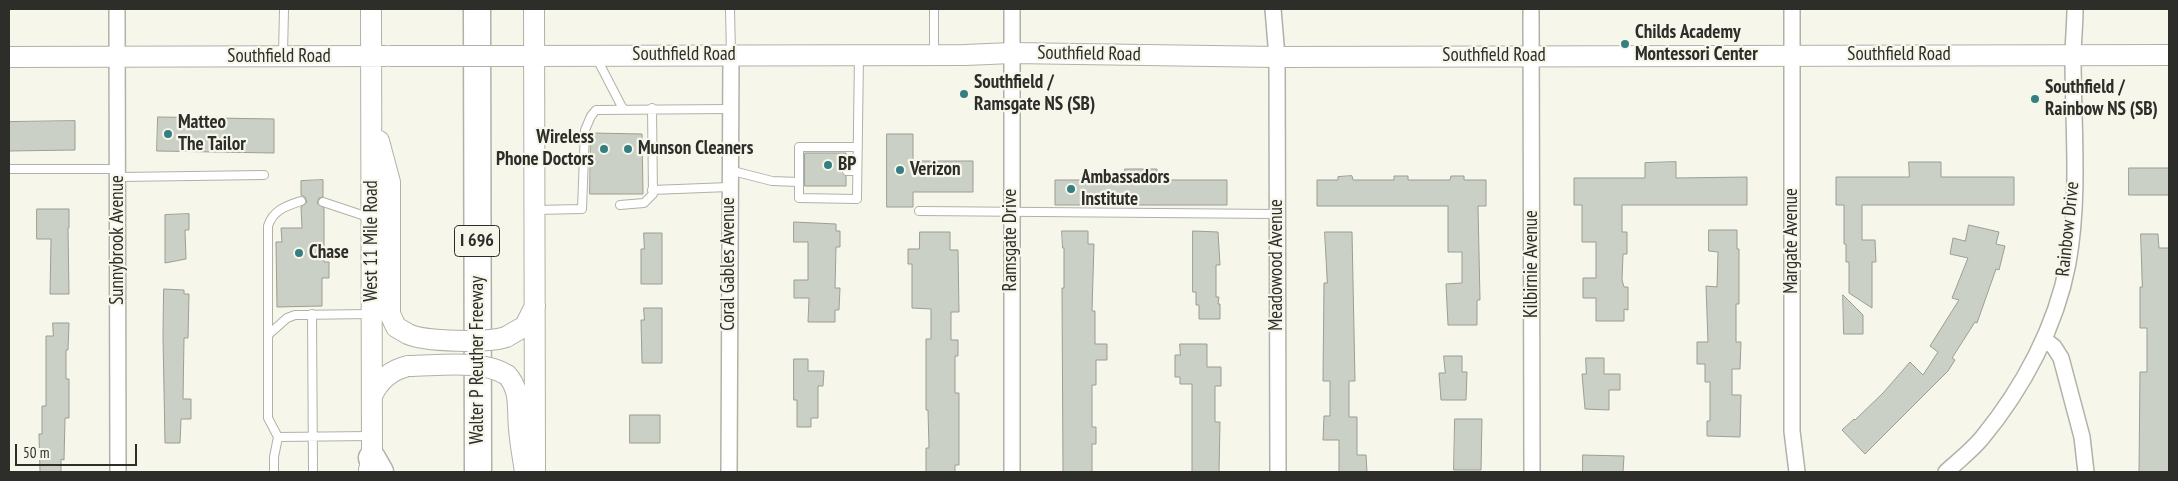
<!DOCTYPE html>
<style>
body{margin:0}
#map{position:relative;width:2178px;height:481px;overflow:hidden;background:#f6f6eb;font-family:"PT Sans Narrow",sans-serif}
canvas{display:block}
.frame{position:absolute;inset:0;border:10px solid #2d2d29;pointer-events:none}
.scale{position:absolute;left:15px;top:444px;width:122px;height:22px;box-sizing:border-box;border:2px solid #2d2d29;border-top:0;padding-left:6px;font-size:15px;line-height:18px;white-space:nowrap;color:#2d2d29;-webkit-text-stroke:4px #f6f6eb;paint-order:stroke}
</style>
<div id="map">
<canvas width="2178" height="481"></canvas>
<div class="frame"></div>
<div class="scale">50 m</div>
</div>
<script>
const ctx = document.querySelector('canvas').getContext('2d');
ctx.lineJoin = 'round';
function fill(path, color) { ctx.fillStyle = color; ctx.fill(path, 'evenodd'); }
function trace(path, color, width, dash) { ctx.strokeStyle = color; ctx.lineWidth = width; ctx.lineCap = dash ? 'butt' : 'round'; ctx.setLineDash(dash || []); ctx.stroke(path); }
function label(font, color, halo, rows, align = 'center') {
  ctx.font = font + ' "PT Sans Narrow",sans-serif'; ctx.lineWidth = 4.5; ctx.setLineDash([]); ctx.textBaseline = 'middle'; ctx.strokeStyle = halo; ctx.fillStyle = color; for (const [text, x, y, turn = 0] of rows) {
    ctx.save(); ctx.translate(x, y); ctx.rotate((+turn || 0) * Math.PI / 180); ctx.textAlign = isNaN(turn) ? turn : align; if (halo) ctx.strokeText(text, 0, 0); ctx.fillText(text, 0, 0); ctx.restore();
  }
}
const building = new Path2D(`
 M158 117 274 119V153L157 151Z
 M75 121V150L9 151V122Z
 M591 133 642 134 643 194H590Z
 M887 134H913V161H973V192H913V207H887Z
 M805 153H846V166L841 171 846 176V186H805Z
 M1676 162V178L1747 177V205H1622V232H1627V254H1623L1622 280 1624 287H1628V310L1624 309V321H1596V298H1583V278H1596V242H1582V205H1574V178H1645V163Z
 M1909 162H1941V177H2014V205H1862V240H1875L1876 262H1872V308L1849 293V262H1846V244H1844V205H1836V177H1909Z
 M2129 168H2169V195H2129Z
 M1125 169H1157V180H1227V205H1055V180H1125Z
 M1352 176 1353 180H1394V176H1408V180H1450L1451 176H1464V180H1486V206H1478L1480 300H1477V325H1448L1446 284 1462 283V252H1448V206H1317V180H1338V177Z
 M323 180V197L319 198 317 203 324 208V262H329V278H322V306L277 307 276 242H282L281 228H302L301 207 307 202 305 197 301 195V181Z
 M37 209H69V228H68L69 294H50L51 239H37Z
 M189 214V230H185L186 259 165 263V215Z
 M794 222 836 224V231H840V247H836L835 288H840L839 310H835V322H808L809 298H794V280H808V242H794Z
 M1969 225 1999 232 1996 244 2005 246 1999 270 1996 269 1977 323 1975 322 1952 358 1955 360 1948 371 1865 454 1842 430 1854 419 1855 420 1883 393 1910 362 1923 375 1938 352 1930 346 1959 300 1952 298 1968 258 1950 254 1953 238 1965 241Z
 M1709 230H1737V249H1739V304H1736V342H1741L1740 369H1732V395H1741L1740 437 1707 436V421H1710V382H1705V364H1697V342H1708L1706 286 1717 287 1718 252 1709 251Z
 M1062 231H1088V244H1094L1092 311H1095V344H1107V360H1096V385H1092V427H1096V444H1092V472H1063L1062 288H1064V248H1063Z
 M1193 231 1218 232 1220 265H1216V297H1219L1218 304H1220V319H1199V305H1196V292H1193Z
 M920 232H950V250H958L959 312H951V340H958V356H955V393H959V465H955V472H926V448H929L928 410H926V339H931V309L912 308V264H908V249H919Z
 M1325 232H1352L1355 381H1349V417H1357V455H1366L1367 472H1339V440H1323L1324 416H1330V381H1323L1324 283H1327Z
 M644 233H662V284H641V249H644Z
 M2141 234H2158L2159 248H2169V472H2139L2140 372H2147V328H2140V287H2142Z
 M164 289 184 290V294H189L188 338H184L183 399H191V419H181L180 443H165L163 337Z
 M1843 295 1863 315V334H1844Z
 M644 308H662V363H642L641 320H644Z
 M53 323H69L68 350H66V379H69V418H65L64 460 61 459V472H40L39 434H42V406H46V336H53Z
 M1180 344H1207V367H1221V386H1215V422H1220L1219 472H1192V384H1180V377H1175V355H1180Z
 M1444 356H1462V372H1467L1466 400H1441L1439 373H1445Z
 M1586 358H1604V374H1620V390H1609V410L1585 409 1582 374H1586Z
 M794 359H808V371H824L823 386H818V418H811V427H797V400H794Z
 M630 415H660V443H630Z
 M1455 419H1482L1481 470H1454Z
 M1583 455 1624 456 1623 472H1583Z`);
const service = new Path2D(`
 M730 9 731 54
 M934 54V9
 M283 55 284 9
 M596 57 623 109
 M858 147H799V198L857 199 859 55
 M9 169H119
 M729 170 772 181 799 182
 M847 171H857
 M119 177 264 175
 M652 190 729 187
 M323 202 371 218
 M620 205 644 203 653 194 652 108
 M535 210 582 209 585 130 591 116 596 110 729 109
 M919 211 1276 214
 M312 314 313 472
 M268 335V226C273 210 286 206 301 201
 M278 437 370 436
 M274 472V457L278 437 268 418V335L287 318 295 315 371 314`);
const minor = new Path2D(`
 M117 9 118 472
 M1273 9 1277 57 1278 472
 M1531 9 1532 472
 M1792 9V431L1797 472
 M2044 339 2054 347 2061 358 2082 437 2086 472
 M729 472 731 55
 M1012 472V9
 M1946 472C1958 461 1971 451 1982 438 2023 388 2056 327 2068 263 2080 196 2073 126 2073 58 2073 42 2075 25 2075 9`);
const secondary = new Path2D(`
 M534 9 535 472
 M514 56 965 55 1012 53 1277 57 2169 55
 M9 57 385 56
 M379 141 390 182V314L396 327 408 334
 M506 337 525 326 535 306
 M507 375C521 390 517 409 519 428 520 443 523 458 525 472
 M372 396C379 380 391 370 408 366
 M369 470 372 458 371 9`);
const motorway = new Path2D(`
 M477 9 478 472
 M372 458 380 472`);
const secondaryBridge = new Path2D(`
 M389 56H514
 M408 334C425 342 488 343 506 337
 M408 366C437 366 482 359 507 375`);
const markers = [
 [1625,44,5,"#357e82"],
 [964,94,5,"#357e82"],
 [2035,99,5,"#357e82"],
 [168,134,5,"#357e82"],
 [604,149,5,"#357e82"],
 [628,149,5,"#357e82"],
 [828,165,5,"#357e82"],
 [900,170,5,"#357e82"],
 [1071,189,5,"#357e82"],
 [299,253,5,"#357e82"]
];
const shields = [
 [477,241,45]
];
const shieldNames = [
 ["I 696",477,241]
];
const poiNames = [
 ["Childs Academy",1635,33],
 ["Montessori Center",1635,55],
 ["Southfield /",974,83],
 ["Ramsgate NS (SB)",974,105],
 ["Southfield /",2045,88],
 ["Rainbow NS (SB)",2045,110],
 ["Matteo",178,123],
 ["The Tailor",178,145],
 ["Wireless",594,138,"right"],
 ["Phone Doctors",594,160,"right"],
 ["Munson Cleaners",638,149],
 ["BP",838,165],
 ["Verizon",910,170],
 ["Ambassadors",1081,178],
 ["Institute",1081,200],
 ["Chase",309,253]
];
const streetNames = [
 ["Southfield Road",1089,54,1],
 ["Southfield Road",684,55],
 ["Southfield Road",1899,55],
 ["Southfield Road",1494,56],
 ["Southfield Road",279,57],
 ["Rainbow Drive",2068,229,-84],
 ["Sunnybrook Avenue",118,240,-90],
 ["Ramsgate Drive",1011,240,-90],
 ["West 11 Mile Road",372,241,-90],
 ["Margate Avenue",1792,241,-90],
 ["Coral Gables Avenue",729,264,-90],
 ["Kilbirnie Avenue",1532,264,-90],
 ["Meadowood Avenue",1277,265,-90],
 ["Walter P Reuther Freeway",478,360,-90]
];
fill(building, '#cbd0c6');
trace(building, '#9a9e95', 1);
trace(service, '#b1b1a7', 10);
trace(minor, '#b1b1a7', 18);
trace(secondary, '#b1b1a7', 22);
trace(motorway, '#b1b1a7', 29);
trace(service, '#fff', 8);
trace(minor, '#fff', 15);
trace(secondary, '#fff', 20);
trace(motorway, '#fff', 26);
trace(secondaryBridge, '#b1b1a7', 22, []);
trace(secondaryBridge, '#fff', 20);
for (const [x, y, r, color] of markers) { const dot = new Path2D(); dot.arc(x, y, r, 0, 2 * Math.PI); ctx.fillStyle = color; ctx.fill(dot); trace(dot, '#f6f6eb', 2); }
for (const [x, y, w] of shields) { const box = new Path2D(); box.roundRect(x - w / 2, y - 15.5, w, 31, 4); ctx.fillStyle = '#f6f6eb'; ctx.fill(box); trace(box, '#2d2d29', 1); }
label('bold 18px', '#2d2d29', null, shieldNames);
label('bold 19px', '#2d2d29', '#f6f6eb', poiNames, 'left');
label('19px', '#2d2d29', '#f6f6eb', streetNames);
</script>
